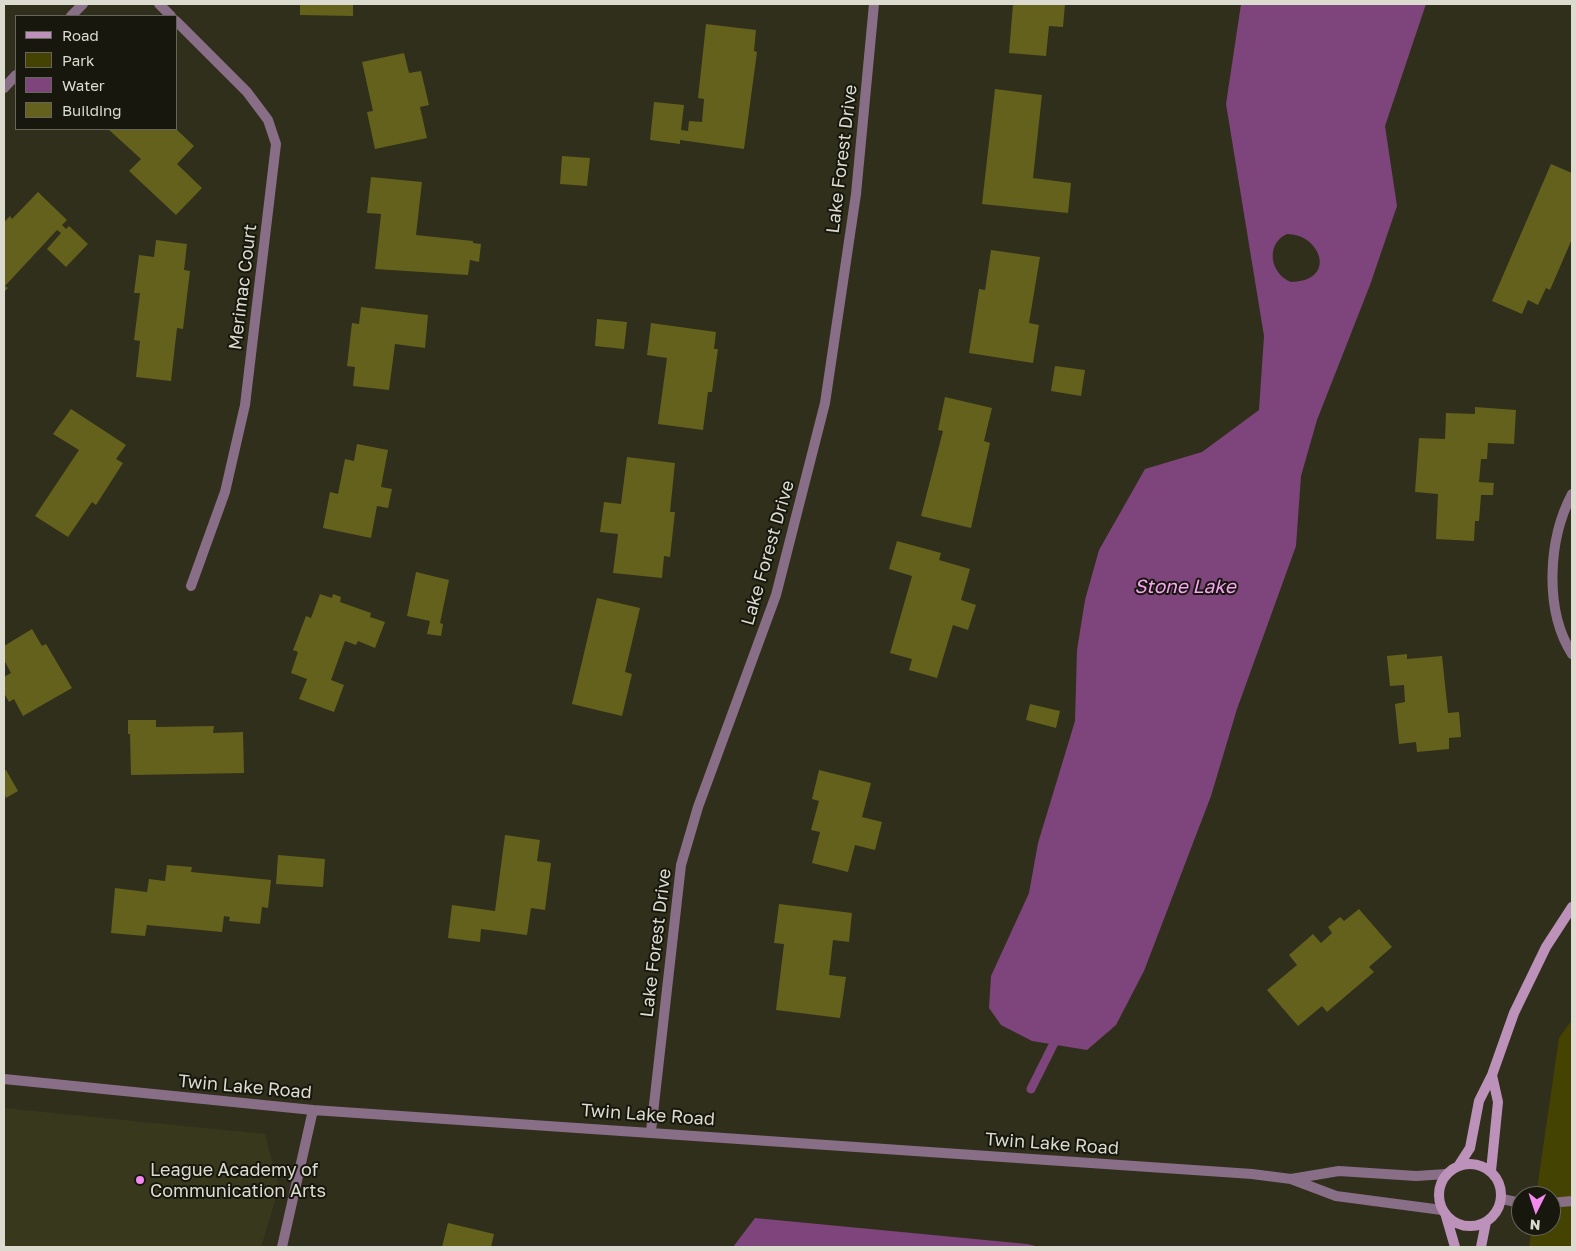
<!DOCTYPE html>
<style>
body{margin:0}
#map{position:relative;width:1576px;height:1251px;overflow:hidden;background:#302f1b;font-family:"Golos Text",sans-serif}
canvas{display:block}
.frame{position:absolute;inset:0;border:5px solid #dbdbcf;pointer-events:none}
.legend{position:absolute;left:15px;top:15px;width:162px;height:115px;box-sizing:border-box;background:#17170e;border:1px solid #65655b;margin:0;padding:6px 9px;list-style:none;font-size:15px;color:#dbdbcf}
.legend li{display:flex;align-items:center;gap:10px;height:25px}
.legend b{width:25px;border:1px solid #65655b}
.north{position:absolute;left:1511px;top:1186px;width:50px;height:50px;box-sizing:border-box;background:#17170e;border:1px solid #65655b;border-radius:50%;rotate:184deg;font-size:14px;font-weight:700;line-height:20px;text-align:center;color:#dbdbcf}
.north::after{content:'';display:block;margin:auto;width:18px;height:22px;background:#f489f0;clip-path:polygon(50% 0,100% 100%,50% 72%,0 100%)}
</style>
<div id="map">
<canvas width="1576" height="1251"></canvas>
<div class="frame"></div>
<ul class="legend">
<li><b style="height:6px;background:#bd92ba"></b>Road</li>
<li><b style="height:14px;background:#454301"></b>Park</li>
<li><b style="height:14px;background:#7e447c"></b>Water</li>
<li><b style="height:14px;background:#63611c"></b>Building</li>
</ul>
<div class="north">N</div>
</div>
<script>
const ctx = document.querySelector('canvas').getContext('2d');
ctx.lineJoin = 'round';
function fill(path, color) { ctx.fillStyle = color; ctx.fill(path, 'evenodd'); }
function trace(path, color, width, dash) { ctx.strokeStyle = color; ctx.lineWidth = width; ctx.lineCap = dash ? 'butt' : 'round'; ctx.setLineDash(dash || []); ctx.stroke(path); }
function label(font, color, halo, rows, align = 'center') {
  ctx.font = font + ' "Golos Text",sans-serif'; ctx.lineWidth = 4; ctx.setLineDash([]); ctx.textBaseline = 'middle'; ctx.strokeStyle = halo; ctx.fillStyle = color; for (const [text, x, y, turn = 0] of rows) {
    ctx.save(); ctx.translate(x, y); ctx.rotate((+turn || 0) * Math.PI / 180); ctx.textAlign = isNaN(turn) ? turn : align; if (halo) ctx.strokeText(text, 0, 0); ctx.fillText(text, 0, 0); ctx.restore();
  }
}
const built = new Path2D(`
 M4 1108 265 1134 279 1188 261 1247H4Z`);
const green = new Path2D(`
 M1572 1020V1247H1529L1532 1226H1551V1196H1536L1559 1038Z`);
const water = new Path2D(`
 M1241 4H1426L1385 126 1397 206 1370 285 1317 420 1301 476 1296 546 1237 709 1211 796 1144 971 1116 1025 1087 1050 1032 1041 1001 1025 989 1008 991 976 1029 893 1038 843 1075 721 1077 650 1085 600 1099 550 1145 469 1202 452 1259 410 1264 336 1226 104ZM1287 234C1321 234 1338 281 1291 282 1270 274 1265 244 1287 234Z
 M755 1218 1027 1244 1040 1247H733Z`);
const stream = new Path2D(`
 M1031 1089 1058 1035`);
const building = new Path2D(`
 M300 4H353V16L300 15Z
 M1013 4H1065L1063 27 1049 26 1046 56 1009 53Z
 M706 24 756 30 754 51 757 52 744 149 680 140V144L650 140 654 102 684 105 681 130 688 131 689 121 702 122 704 99 698 98Z
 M404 53 409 73 421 71 429 105 420 107 427 138 375 149 367 112 373 111 362 62Z
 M995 89 1042 95 1033 178 1071 183 1068 213 982 204Z
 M108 129H176L194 146 177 164 202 188 176 215 129 171 141 159Z
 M562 156 590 158 587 186 560 184Z
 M1551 164 1572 173V239L1550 290 1546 288 1538 305 1528 300 1522 314 1492 301Z
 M371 177 422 182 416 235 473 241V243L481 244 479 262 470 260 468 275 375 269 381 214 367 213Z
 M38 192 67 220 62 225 66 229 69 226 88 244 66 267 47 249 61 233 57 230 5 286 8 288 4 292V222L10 216 12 219Z
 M156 240 187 244 184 270 190 271 183 329 177 328 171 381 136 377 140 341 134 340 140 293H134L139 255 154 257Z
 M991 250 1040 257 1029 323 1039 325 1033 363 969 353 979 289 985 290Z
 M361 307 428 315 425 348 395 344 389 390 353 386 355 367 347 366 352 323 359 324Z
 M597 319 627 322 624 349 595 346Z
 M651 323 716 332 714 349H718L712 392H708L703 430 658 424 667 358 647 355Z
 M1055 366 1085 370 1081 396 1051 391Z
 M945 397 992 408 984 441 990 443 971 528 921 516 943 431 938 430Z
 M1475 407 1516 410 1514 444 1488 443 1487 459H1481L1479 482 1494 483 1493 495H1481L1479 521H1475L1474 541 1436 539 1438 494 1415 492 1419 438 1445 439 1446 413 1475 414Z
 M71 409 126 445 116 459 123 463 96 505 92 502 68 537 35 516 79 450 53 434Z
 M357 444 388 450 381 487 392 489 388 508 377 506 371 538 323 528 330 492 338 494 345 459 354 461Z
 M627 457 675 463 670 512H675L670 557 664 556 662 578 613 573 618 534 600 532 604 502 621 504Z
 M897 541 941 553 939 560 970 569 961 600 976 605 968 630 953 625 937 678 909 670 912 659 890 653 912 576 889 569Z
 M416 572 449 580 440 623 443 624 441 636 427 634 430 621 407 616Z
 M320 594 332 598 333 594 341 597 340 602 371 613 370 617 385 622 375 648 358 641 356 645 345 641 331 680 344 685 334 712 299 699 307 679 291 673 298 652 293 650 306 616 311 618Z
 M597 598 640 608 625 672 632 674 622 716 572 704Z
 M32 629 42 646 46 644 72 688 23 716 14 699 9 702 4 693V677L11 673 4 660V646Z
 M1407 654V659L1442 656 1448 713 1459 712 1461 737 1449 738V749L1417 752 1416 742 1399 744 1395 704 1405 702 1404 685 1390 686 1387 656Z
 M1030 704 1060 711 1056 728 1026 720Z
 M128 720H156V727L214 726 213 733 243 732 244 773 131 775 130 734H128Z
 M6 770 18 791 6 798 4 793V771Z
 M819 770 871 783 862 817 882 822 875 850 855 845 848 872 812 863 820 832 811 830 819 801 812 799Z
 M505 835 540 840 537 861 551 863 545 910 531 908 527 935 481 929 480 942 448 938 452 905 495 911Z
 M278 855 325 859 323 887 276 884Z
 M167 865 192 867 191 872 271 880 268 908 262 907 260 924 229 921 230 917 224 916 222 932 147 925 145 936 111 933 115 888 147 892 149 879 165 881Z
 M779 904 852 913 849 942 833 940 829 975 846 977 840 1018 776 1010 784 944 774 943Z
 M1359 909 1392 947 1369 967 1374 972 1327 1012 1322 1006 1298 1026 1267 990 1297 965 1289 955 1313 934 1321 943 1332 933 1328 927 1340 917 1344 921Z
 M448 1223 494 1234 491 1247H442Z`);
const lane = new Path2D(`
 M1502 1199 1521 1203
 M1551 1203 1572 1201`);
const street = new Path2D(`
 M159 4 171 16
 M71 16 83 4
 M176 21 247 92 268 120 276 144 245 405 225 492 191 586
 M4 88 16 75
 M1572 494C1548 539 1544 610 1572 654
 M4 1079 313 1110 1252 1174 1291 1179 1336 1196 1442 1210
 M651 1131 681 865 698 807 776 595 825 403 856 194 874 4
 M1291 1179 1339 1171 1416 1176 1447 1174
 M282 1247 313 1110`);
const secondary = new Path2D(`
 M1439 1195a31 31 0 1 1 62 0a31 31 0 1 1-62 0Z
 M1459 1165 1470 1148 1479 1101 1492 1075 1514 1013 1546 947 1572 907
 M1491 1171 1498 1102 1492 1075
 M1446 1216 1455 1247
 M1481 1247 1486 1222`);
const markers = [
 [140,1180,5,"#f489f0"]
];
const streetNames = [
 ["Lake Forest Drive",842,159,-83],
 ["Merimac Court",243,287,-83],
 ["Lake Forest Drive",768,553,-74],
 ["Lake Forest Drive",656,943,-83],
 ["Twin Lake Road",245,1087,5],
 ["Twin Lake Road",648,1115,4],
 ["Twin Lake Road",1052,1144,4]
];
const poiNames = [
 ["League Academy of",150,1170],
 ["Communication Arts",150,1191]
];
const waterNames = [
 ["Stone Lake",1185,587]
];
fill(built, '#38381c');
fill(green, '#454301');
fill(water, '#7e447c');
trace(stream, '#7e447c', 9);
fill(building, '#63611c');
trace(lane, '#896e88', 10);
trace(street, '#896e88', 10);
trace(secondary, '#bd92ba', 10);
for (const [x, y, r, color] of markers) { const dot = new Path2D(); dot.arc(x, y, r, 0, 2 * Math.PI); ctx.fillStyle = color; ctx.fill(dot); trace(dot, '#17170e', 2); }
label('18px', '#dbdbcf', '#17170e', streetNames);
label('18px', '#dbdbcf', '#17170e', poiNames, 'left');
label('italic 19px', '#f8a4f4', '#17170e', waterNames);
</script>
